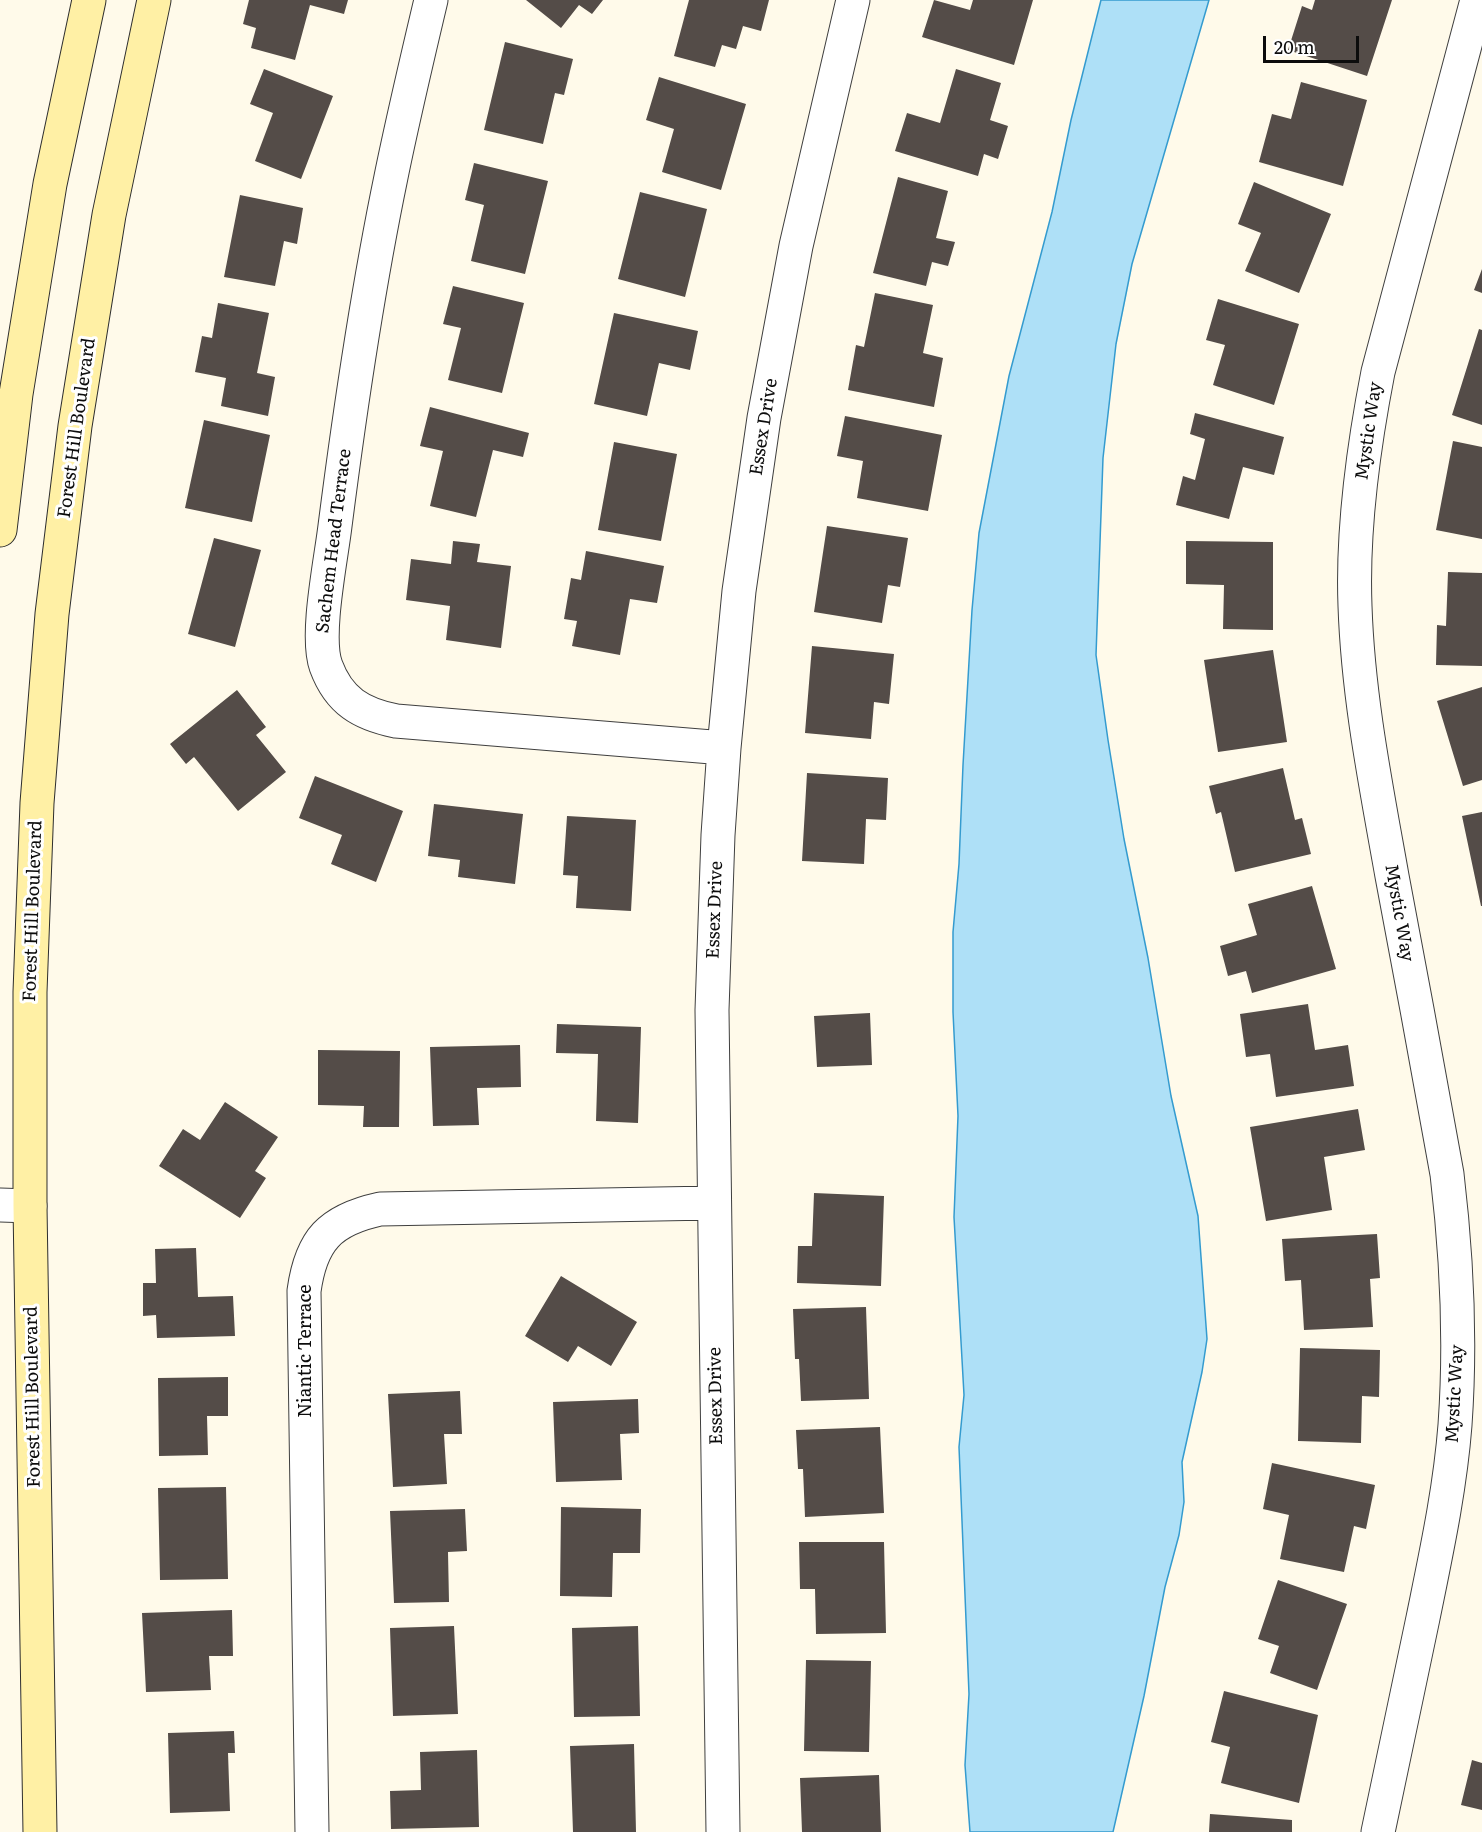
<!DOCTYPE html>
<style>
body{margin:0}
#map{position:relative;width:1482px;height:1832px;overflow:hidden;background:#fffaea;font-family:Literata,serif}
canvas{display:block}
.scale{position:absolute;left:1263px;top:36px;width:96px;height:27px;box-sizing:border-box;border:3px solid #0c0c0c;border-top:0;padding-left:8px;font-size:18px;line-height:21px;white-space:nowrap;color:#0c0c0c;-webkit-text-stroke:4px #fff;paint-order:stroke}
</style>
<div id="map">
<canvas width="1482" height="1832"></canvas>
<div class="scale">20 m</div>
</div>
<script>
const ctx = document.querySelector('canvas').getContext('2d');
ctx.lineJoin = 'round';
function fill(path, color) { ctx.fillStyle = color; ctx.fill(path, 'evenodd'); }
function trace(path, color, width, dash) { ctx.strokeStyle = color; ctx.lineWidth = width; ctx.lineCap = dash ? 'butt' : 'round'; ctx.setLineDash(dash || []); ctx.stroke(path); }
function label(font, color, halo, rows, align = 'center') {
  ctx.font = font + ' Literata,serif'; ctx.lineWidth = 6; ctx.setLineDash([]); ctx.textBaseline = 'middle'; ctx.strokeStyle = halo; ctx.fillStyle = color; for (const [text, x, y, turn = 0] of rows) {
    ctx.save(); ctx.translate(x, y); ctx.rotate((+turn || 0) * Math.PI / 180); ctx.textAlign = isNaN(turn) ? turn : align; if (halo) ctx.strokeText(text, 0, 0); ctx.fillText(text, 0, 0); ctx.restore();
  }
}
const water = new Path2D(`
 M1101 0H1209L1132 264 1116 344 1103 458 1096 655 1108 740 1124 839 1148 958 1171 1096 1198 1216 1207 1339 1202 1372 1182 1462 1184 1502 1179 1535 1165 1587 1144 1696 1113 1832H970L965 1765 969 1694 959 1447 964 1395 954 1217 958 1116 953 1012V932L959 864 963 765 972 610 979 533 1009 376 1052 212 1071 120Z`);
const building = new Path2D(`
 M249 0H348L344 14 310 5 295 60 251 48 256 28 243 24Z
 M526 0H603L592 14 579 5 561 28Z
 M689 0H769L761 31 743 26 736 49 722 45 715 67 674 56Z
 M934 0 970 10 973 0H1033L1014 65 922 37Z
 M1315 0H1392L1367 76 1288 50 1302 6 1312 10Z
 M505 42 573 59 564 95 555 93 543 144 484 130Z
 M264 69 333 96 301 179 255 161 273 113 250 104Z
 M956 69 1001 83 990 120 1008 126 998 159 984 154 978 176 895 151 907 113 940 123Z
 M659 77 746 104 721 190 662 172 674 129 646 120Z
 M1301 82 1367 100 1343 186 1259 162 1272 114 1291 119Z
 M474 163 548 181 525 274 471 261 484 205 465 200Z
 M898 177 948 191 936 238 955 242 948 266 932 262 926 286 873 273Z
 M1254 182 1331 214 1299 293 1245 271 1261 233 1238 224Z
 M640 192 707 209 685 297 618 279Z
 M240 195 303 208 297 244 284 241 275 286 224 277Z
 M1482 269V293L1474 290Z
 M453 286 524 303 502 393 448 380 461 328 443 324Z
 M875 293 933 305 923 353 943 358 934 407 848 390 856 345 864 347Z
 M1218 299 1299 324 1274 405 1213 385 1225 345 1206 340Z
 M218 303 269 313 257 373 275 377 268 416 221 406 226 378 195 372 202 336 212 338Z
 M614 313 698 331 690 370 659 363 647 416 594 404Z
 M1479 329 1482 330V425L1452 415Z
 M430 407 529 433 523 457 493 450 476 517 430 506 443 451 420 446Z
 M1195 413 1284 437 1274 475 1243 467 1229 519 1176 505 1183 476 1195 480 1205 439 1190 434Z
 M845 416 942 435 928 511 857 498 863 461 837 456Z
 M204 420 270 435 252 522 185 508Z
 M1453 441 1482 447V539L1436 530Z
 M614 442 677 454 661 541 598 530Z
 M827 526 908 538 900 587 888 585 882 623 814 612Z
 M214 538 261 550 235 647 188 634Z
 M453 541 480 544 477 562 511 566 501 648 446 640 450 606 406 600 411 559 451 564Z
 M1186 541 1273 542V630L1223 629 1224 585 1186 584Z
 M586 551 664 566 657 603 630 599 620 655 572 646 577 621 564 619 571 578 581 580Z
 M1448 572 1482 573V666L1436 665 1437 625 1446 626Z
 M812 646 894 654 889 704 874 702 871 739 805 733Z
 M1273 650 1287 742 1218 752 1204 660Z
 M1482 687V780L1463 786 1437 701Z
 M237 690 266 727 256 735 286 772 238 811 194 757 186 764 170 744Z
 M1283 768 1295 820 1302 818 1311 854 1235 872 1221 812 1216 814 1209 786Z
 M807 773 888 778 886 820 866 819 864 864 802 861Z
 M315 776 403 811 376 882 331 864 342 835 299 818Z
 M434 804 523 814 515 884 458 877 460 860 428 856Z
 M1482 812V906H1481L1462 816Z
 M567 816 636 820 631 911 576 908 578 876 563 875Z
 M1312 886 1336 969 1252 993 1246 971 1228 976 1220 946 1257 935 1248 904Z
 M1308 1004 1315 1050 1348 1045 1354 1086 1276 1097 1270 1054 1246 1057 1240 1014Z
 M870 1013 872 1065 817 1067 814 1016Z
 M557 1024 641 1027 638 1123 596 1121 598 1054 556 1053Z
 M520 1045 521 1087 477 1088 479 1125 433 1126 430 1047Z
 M318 1050 400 1051 399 1127H363L364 1106 318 1105Z
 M225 1102 278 1137 255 1171 266 1178 240 1218 159 1166 183 1129 200 1140Z
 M1358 1109 1365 1150 1324 1157 1332 1210 1266 1221 1250 1127Z
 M814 1193 884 1196 881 1286 797 1283 798 1246H812Z
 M1377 1234 1380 1278 1370 1279 1373 1327 1304 1330 1301 1280 1285 1281 1282 1239Z
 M196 1248 198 1297 233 1296 235 1336 157 1338 156 1315 143 1316V1283H156L155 1249Z
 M561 1276 637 1322 611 1366 578 1346 568 1362 525 1336Z
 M866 1307 869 1399 801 1401 799 1359H795L793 1309Z
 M1300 1348 1380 1350 1379 1397 1362 1396 1361 1443 1298 1441Z
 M228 1377V1416H207L208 1455 159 1456 158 1378Z
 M460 1391 462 1434H444L447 1484 393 1487 388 1394Z
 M638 1399 639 1433 620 1434 622 1480 556 1482 553 1402Z
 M880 1427 884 1513 805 1517 803 1469H798L796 1430Z
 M1272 1463 1375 1485 1366 1529 1354 1526 1344 1572 1280 1559 1289 1515 1263 1509Z
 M226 1487 228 1579 160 1580 158 1488Z
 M561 1507 641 1509 640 1553H613L612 1597 560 1596Z
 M465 1509 467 1551 448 1552 449 1602 394 1603 390 1511Z
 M799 1542H884L886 1633 816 1634 815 1589H800Z
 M1278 1580 1347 1604 1317 1690 1270 1673 1279 1646 1258 1639Z
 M232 1610 233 1656H209L211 1690 146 1692 142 1613Z
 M454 1626 458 1714 393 1716 390 1628Z
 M638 1626 640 1716 574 1717 572 1628Z
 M806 1660 871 1661 869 1752 804 1751Z
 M1224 1691 1318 1715 1299 1803 1221 1783 1230 1747 1211 1742Z
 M234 1731 235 1753H228L230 1811 170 1813 168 1733Z
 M634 1744 636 1832H573L570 1746Z
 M477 1750 479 1827 391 1829 390 1791 421 1790 420 1752Z
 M1472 1760 1482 1763V1810L1461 1805Z
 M879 1775 881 1832H802L800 1778Z
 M1210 1814 1292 1820V1832H1209Z`);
const street = new Path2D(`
 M431 0C417 59 403 118 391 177 367 293 350 409 335 526 331 560 315 636 326 666 339 701 361 714 396 721L724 748
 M0 1205 30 1206
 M312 1832 304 1291C311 1240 330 1220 380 1209L713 1203
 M723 1832 712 1010 718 835 724 748 739 591 764 418 796 246 853 0
 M1378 1832C1393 1761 1408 1689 1423 1618 1436 1554 1450 1490 1455 1425 1461 1341 1457 1258 1447 1174 1429 1075 1411 975 1392 876 1376 786 1358 697 1355 606 1352 528 1363 449 1378 372L1477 0`);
const secondary = new Path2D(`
 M0 530 16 394 50 184 89 0
 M40 1832 30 1206V992L37 803 52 614 75 426 109 215 154 0`);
const streetNames = [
 ["Essex Drive",764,427,-81],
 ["Forest Hill Boulevard",77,428,-82],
 ["Mystic Way",1369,431,-82],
 ["Sachem Head Terrace",334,541,-83],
 ["Essex Drive",715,910,-88],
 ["Forest Hill Boulevard",33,911,-88],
 ["Mystic Way",1399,913,80],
 ["Niantic Terrace",306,1351,-90],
 ["Mystic Way",1455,1394,-87],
 ["Essex Drive",716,1396,-91],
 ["Forest Hill Boulevard",33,1397,-91]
];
fill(water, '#aee0f7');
trace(water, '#349bcf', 1.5);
fill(building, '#544c48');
trace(street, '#3f3f3f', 35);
trace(secondary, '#2e2e2e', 35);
trace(street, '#fff', 33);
trace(secondary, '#fff0a5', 33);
label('18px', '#0c0c0c', '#fff', streetNames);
</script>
